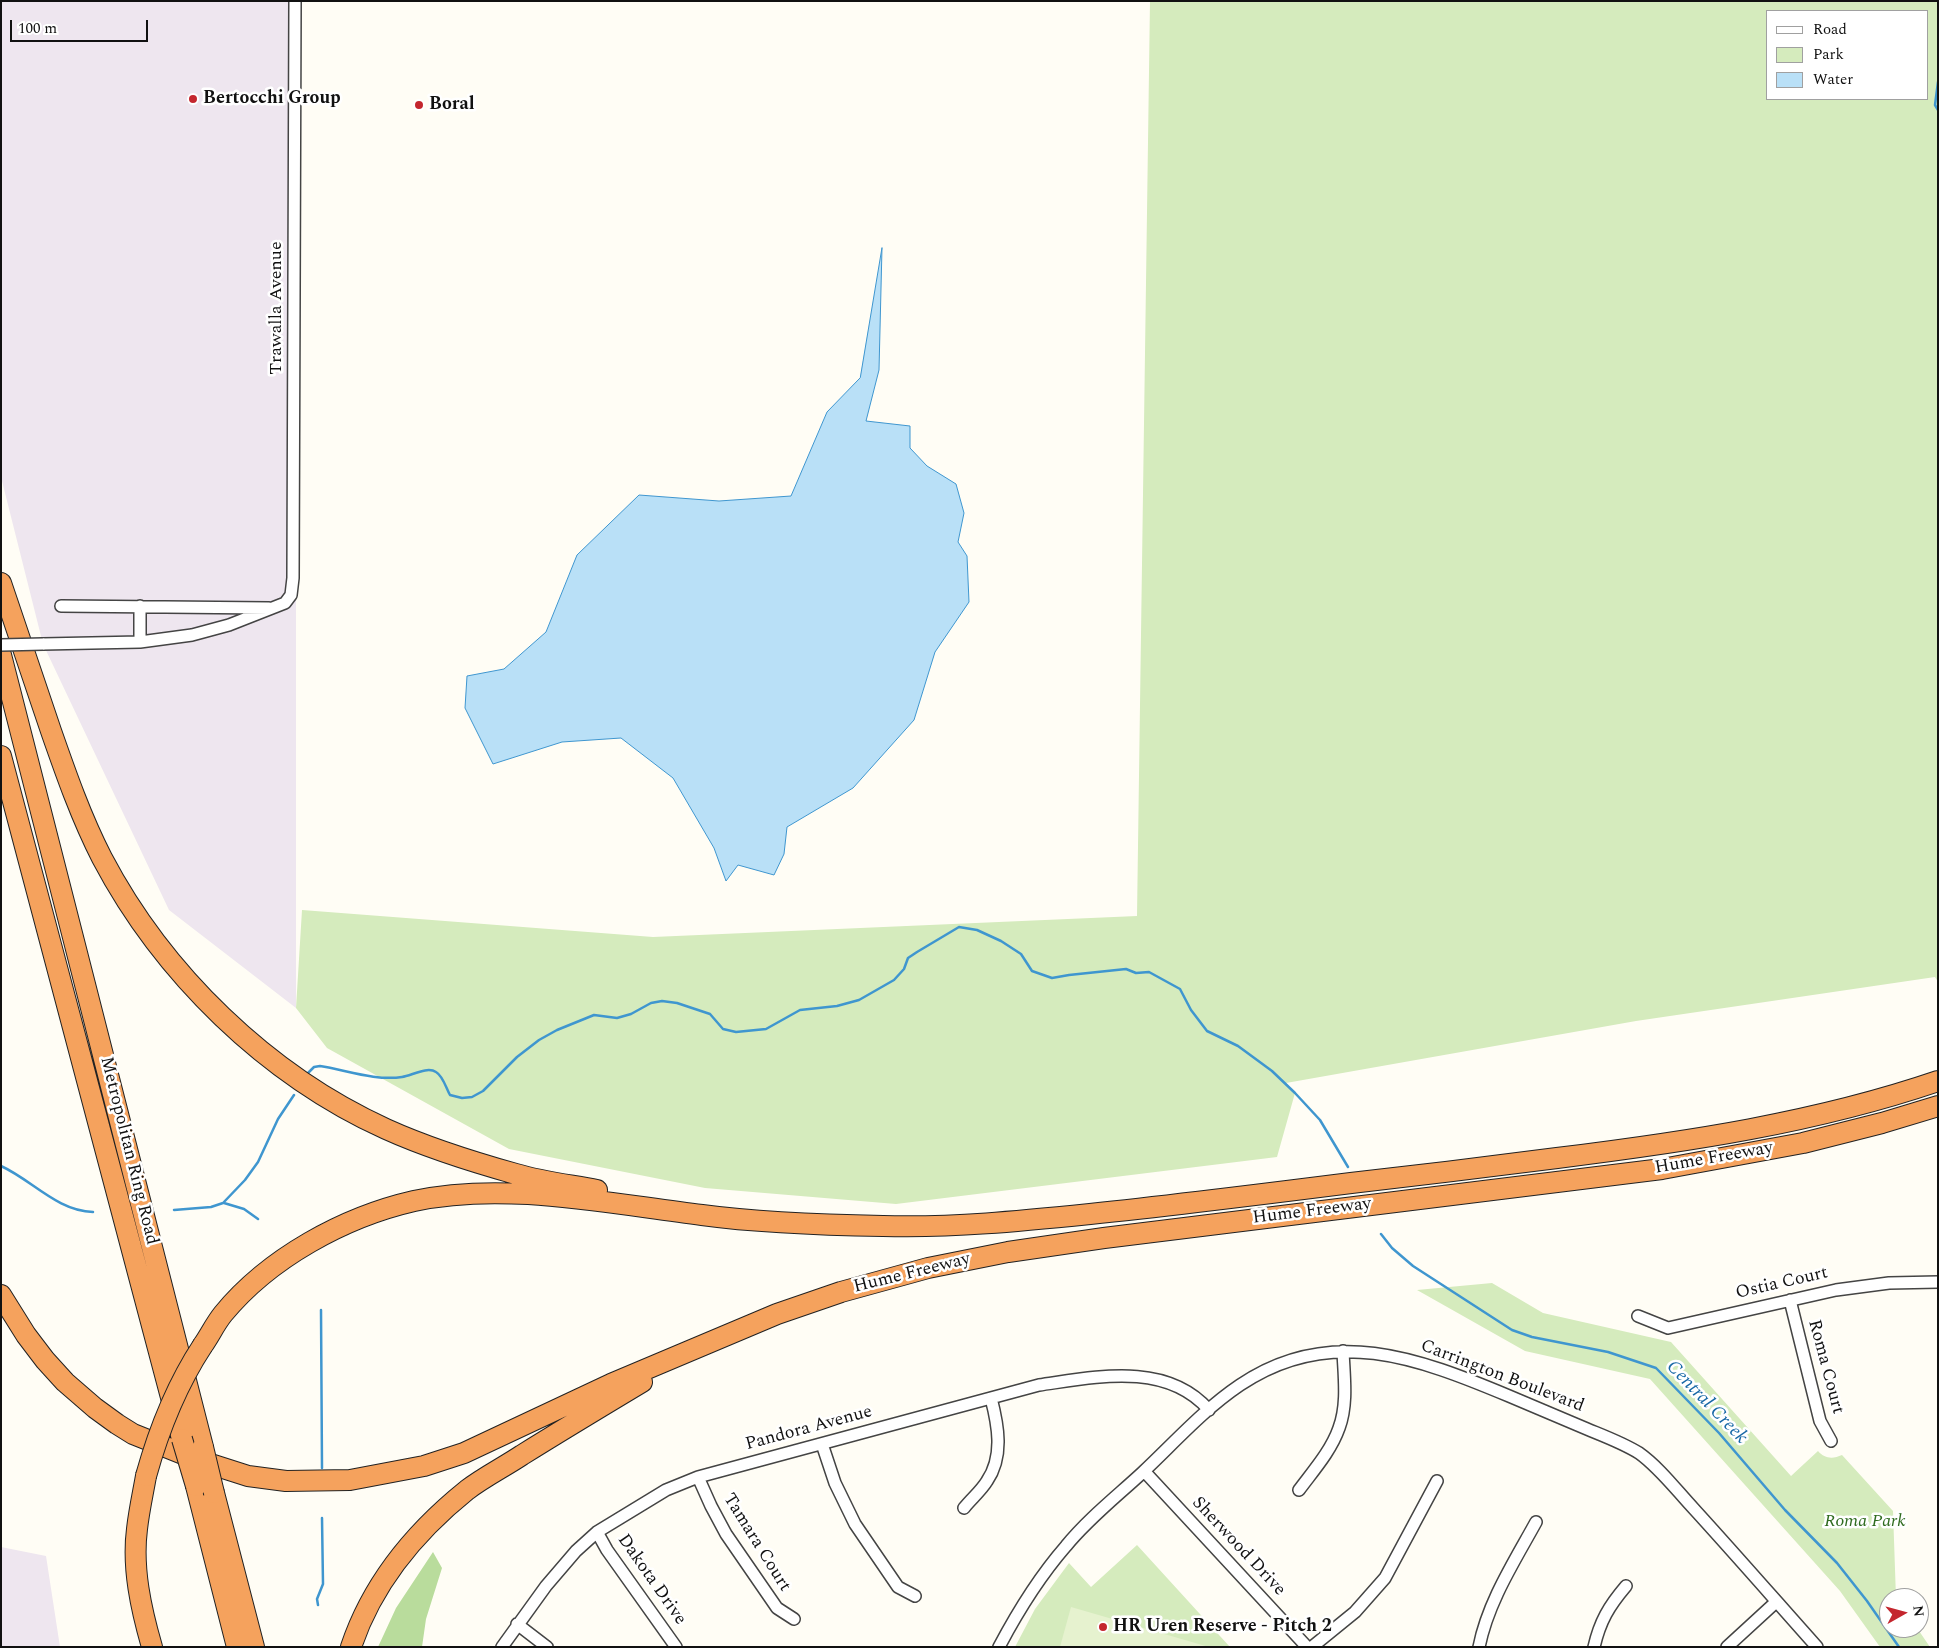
<!DOCTYPE html>
<style>
body{margin:0}
#map{position:relative;width:1939px;height:1648px;overflow:hidden;background:#fffdf5;font-family:Spectral,serif}
canvas{display:block}
.frame{position:absolute;inset:0;border:2px solid #111;pointer-events:none}
.legend{position:absolute;left:1766px;top:10px;width:162px;height:90px;box-sizing:border-box;background:#fff;border:1px solid #a0a0a0;margin:0;padding:6px 9px;list-style:none;font-size:15px;color:#111}
.legend li{display:flex;align-items:center;gap:10px;height:25px}
.legend b{width:25px;border:1px solid #a0a0a0}
.north{position:absolute;left:1879px;top:1588px;width:50px;height:50px;box-sizing:border-box;background:#fff;border:1px solid #a0a0a0;border-radius:50%;rotate:83deg;font-size:14px;font-weight:700;line-height:20px;text-align:center;color:#111}
.north::after{content:'';display:block;margin:auto;width:18px;height:22px;background:#c4262e;clip-path:polygon(50% 0,100% 100%,50% 72%,0 100%)}
.scale{position:absolute;left:10px;top:20px;width:138px;height:22px;box-sizing:border-box;border:2px solid #111;border-top:0;padding-left:6px;font-size:15px;line-height:18px;white-space:nowrap;color:#111;-webkit-text-stroke:4px #fff;paint-order:stroke}
</style>
<div id="map">
<canvas width="1939" height="1648"></canvas>
<div class="frame"></div>
<ul class="legend">
<li><b style="height:6px;background:#fff"></b>Road</li>
<li><b style="height:14px;background:#d5ebbd"></b>Park</li>
<li><b style="height:14px;background:#b9e0f7"></b>Water</li>
</ul>
<div class="north">N</div>
<div class="scale">100 m</div>
</div>
<script>
const ctx = document.querySelector('canvas').getContext('2d');
ctx.lineJoin = 'round';
function fill(path, color) { ctx.fillStyle = color; ctx.fill(path, 'evenodd'); }
function trace(path, color, width, dash) { ctx.strokeStyle = color; ctx.lineWidth = width; ctx.lineCap = dash ? 'butt' : 'round'; ctx.setLineDash(dash || []); ctx.stroke(path); }
function label(font, color, halo, rows, align = 'center') {
  ctx.font = font + ' Spectral,serif'; ctx.lineWidth = 5; ctx.setLineDash([]); ctx.textBaseline = 'middle'; ctx.strokeStyle = halo; ctx.fillStyle = color; for (const [text, x, y, turn = 0] of rows) {
    ctx.save(); ctx.translate(x, y); ctx.rotate((+turn || 0) * Math.PI / 180); ctx.textAlign = isNaN(turn) ? turn : align; if (halo) ctx.strokeText(text, 0, 0); ctx.fillText(text, 0, 0); ctx.restore();
  }
}
const industrial = new Path2D(`
 M1 1H296V1008L169 910 43 644 1 477Z
 M1 1547 46 1556 60 1647H1Z`);
const green = new Path2D(`
 M1150 1H1938V982L1935 977 1636 1021 1286 1083 1295 1093 1277 1157 896 1204 705 1188 509 1149 327 1048 296 1008 302 910 653 937 1137 916ZM1768 11H1928V99H1768Z
 M1492 1283 1543 1313 1671 1342 1791 1476 1818 1451C1825 1459 1833 1459 1842 1455L1893 1511 1896 1598H1889V1628H1917L1930 1647H1880L1840 1591 1650 1379 1525 1351 1417 1290Z
 M1137 1545 1230 1647H1015L1035 1609 1069 1563 1091 1587Z`);
const forest = new Path2D(`
 M433 1552 442 1568 426 1619 422 1647H378L396 1608Z`);
const pitch = new Path2D(`
 M1071 1607 1209 1647H1060Z`);
const water = new Path2D(`
 M882 248 879 370 866 421 910 426V448L927 466 956 484 964 513 958 542 967 556 969 602 935 652 914 720 853 788 787 827 784 854 774 875 738 865 726 881 714 848 673 778 621 738 562 742 493 764 465 708 467 676 504 669 546 632 577 555 639 495 719 501 791 496 827 412 860 378Z`);
const stream = new Path2D(`
 M1938 82 1935 105 1938 110
 M307 1074 314 1067 320 1066C346 1070 375 1081 402 1077 411 1076 427 1066 436 1072 443 1076 446 1088 450 1095L462 1098 472 1097 483 1091 517 1057 539 1040 557 1030 594 1015 617 1018 631 1014 651 1003 662 1001 677 1003 710 1014 723 1029 736 1032 766 1029 800 1010 837 1006 859 1000 894 980 904 969 908 958 917 952 959 927 977 930 1001 941 1021 954 1032 971 1052 978 1069 975 1126 969 1136 973 1149 972 1180 989 1191 1010 1207 1031 1238 1046 1272 1071 1295 1093 1320 1120 1348 1167
 M1 1166C32 1180 57 1211 93 1212
 M224 1203 244 1209 258 1219
 M174 1210 211 1207 223 1203 245 1180 258 1162 278 1119 294 1095
 M1381 1234 1392 1248 1413 1266 1512 1330 1532 1337 1608 1352 1656 1368 1719 1433 1785 1510 1837 1563 1867 1601 1899 1647
 M321 1310 322 1468
 M318 1605 317 1599 323 1584 322 1518`);
const minor = new Path2D(`
 M61 606 269 608
 M140 606V642
 M43 644 140 642 192 635 229 625 285 603 291 595 293 578 295 1
 M1790 1300 1820 1421 1831 1441
 M1638 1316 1668 1328 1836 1290 1889 1283 1938 1282
 M822 1444 835 1483 855 1524 898 1587 915 1596
 M1144 1471 1307 1647
 M698 1477 711 1506 726 1534 777 1608 794 1619
 M1299 1490C1313 1471 1331 1451 1339 1428 1348 1404 1344 1376 1343 1351
 M964 1508C971 1499 981 1491 987 1481 1004 1456 998 1425 991 1398
 M597 1532 607 1550 676 1647
 M517 1624 547 1647
 M502 1647 546 1586 576 1551 597 1532 666 1490 698 1477 1039 1385C1096 1377 1166 1361 1209 1410
 M999 1647C1018 1611 1039 1577 1066 1546 1088 1519 1116 1497 1142 1473 1174 1443 1203 1410 1240 1385 1330 1324 1418 1358 1509 1396 1535 1407 1561 1418 1587 1429 1604 1436 1623 1443 1639 1453 1660 1468 1677 1491 1694 1509 1736 1555 1776 1601 1817 1647
 M1312 1647 1355 1612 1385 1578 1437 1481
 M1479 1647C1488 1602 1514 1562 1536 1522
 M1594 1647C1600 1621 1609 1606 1626 1586
 M1727 1647 1776 1602`);
const motorway = new Path2D(`
 M1 583C18 632 34 682 51 731 66 774 81 817 102 858 163 974 267 1075 386 1129 428 1148 473 1162 516 1174 543 1182 571 1185 597 1190
 M1 655 203 1447
 M1 756 182 1439
 M1 1295 26 1335 45 1360 65 1382 95 1408 117 1424 133 1434 198 1460 248 1476 286 1481 350 1480 424 1466 464 1453 611 1384 777 1314 841 1292 928 1268 1008 1252 1104 1238 1662 1169 1803 1143 1882 1123 1938 1106
 M203 1345C210 1335 215 1324 223 1314 269 1258 344 1217 414 1201 505 1181 610 1204 702 1215 761 1223 823 1225 883 1226 952 1228 1021 1221 1090 1214 1177 1205 1264 1194 1351 1183 1420 1175 1488 1167 1557 1158 1686 1142 1815 1123 1938 1081
 M146 1476C143 1493 139 1511 137 1529 132 1568 141 1609 152 1647
 M196 1486 237 1647
 M214 1493 254 1647
 M351 1647C372 1584 416 1531 467 1490 484 1477 504 1467 522 1455 562 1430 602 1406 642 1382`);
const minorBridge = new Path2D(`
 M1 645 43 644`);
const motorwayBridge = new Path2D(`
 M182 1439 196 1486
 M203 1447 214 1493
 M146 1476C159 1429 176 1386 203 1345`);
const markers = [
 [193,99,5,"#c4262e"],
 [419,105,5,"#c4262e"],
 [1103,1627,5,"#c4262e"]
];
const poiNames = [
 ["Bertocchi Group",203,99],
 ["Boral",429,105],
 ["HR Uren Reserve - Pitch 2",1113,1627]
];
const streetNames = [
 ["Trawalla Avenue",277,308,-90],
 ["Metropolitan Ring Road",128,1151,76],
 ["Hume Freeway",1714,1159,-10],
 ["Hume Freeway",1312,1212,-7],
 ["Hume Freeway",912,1274,-14],
 ["Ostia Court",1782,1284,-13],
 ["Roma Court",1825,1367,75],
 ["Carrington Boulevard",1502,1377,21],
 ["Pandora Avenue",809,1429,-15],
 ["Tamara Court",756,1543,58],
 ["Sherwood Drive",1238,1547,47],
 ["Dakota Drive",651,1580,55]
];
const parkNames = [
 ["Roma Park",1865,1522]
];
const waterNames = [
 ["Central Creek",1706,1403,46]
];
fill(industrial, '#eee6ef');
fill(green, '#d5ebbd');
fill(forest, '#b9dc9c');
fill(pitch, '#e6f2cf');
fill(water, '#b9e0f7');
trace(water, '#3f96cf', 1);
trace(stream, '#3f96cf', 2.5);
trace(minor, '#444', 14);
trace(motorway, '#222', 22);
trace(minor, '#fff', 11);
trace(motorway, '#f5a25d', 20);
trace(minorBridge, '#444', 14, []);
trace(motorwayBridge, '#222', 22, []);
trace(minorBridge, '#fff', 11);
trace(motorwayBridge, '#f5a25d', 20);
for (const [x, y, r, color] of markers) { const dot = new Path2D(); dot.arc(x, y, r, 0, 2 * Math.PI); ctx.fillStyle = color; ctx.fill(dot); trace(dot, '#fff', 2); }
label('bold 18px', '#111', '#fff', poiNames, 'left');
label('18px', '#111', '#fff', streetNames);
label('italic 18px', '#2f6b1f', '#fff', parkNames);
label('italic 19px', '#1768a6', '#fff', waterNames);
</script>
